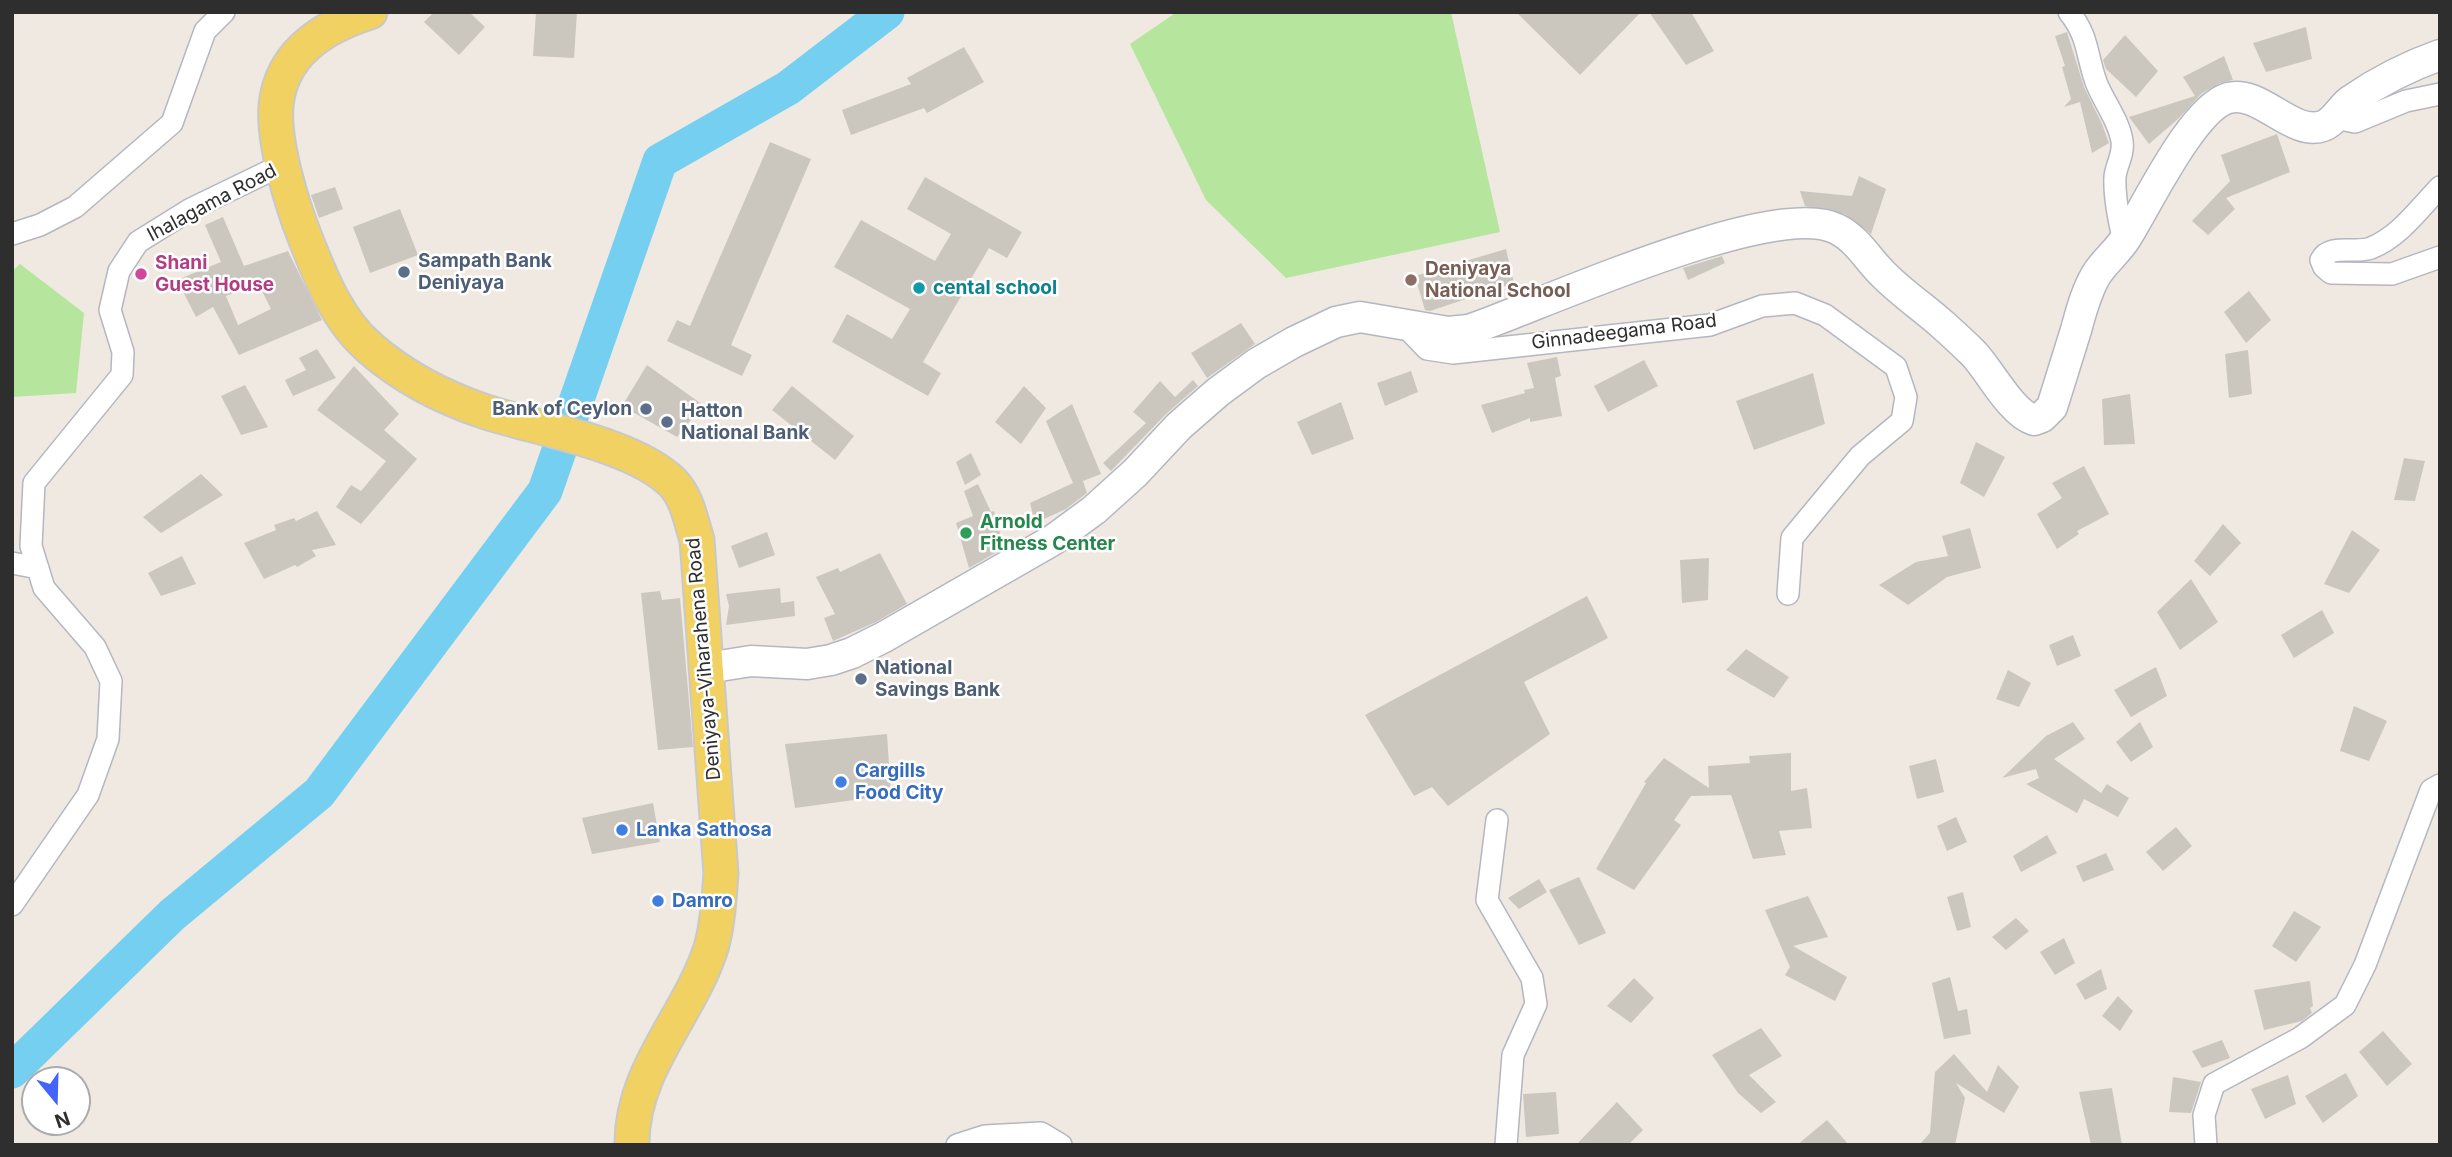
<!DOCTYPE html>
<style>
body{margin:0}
#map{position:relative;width:2452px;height:1157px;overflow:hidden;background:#efe9e1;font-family:Inter,sans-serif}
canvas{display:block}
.frame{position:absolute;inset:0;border:14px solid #2e2e2e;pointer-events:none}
.north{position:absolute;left:21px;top:1066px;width:70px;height:70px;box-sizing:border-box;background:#fff;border:2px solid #ababab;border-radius:50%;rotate:161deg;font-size:19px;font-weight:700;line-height:28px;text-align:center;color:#2e2e2e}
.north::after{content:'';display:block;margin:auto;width:24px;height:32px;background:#4264fb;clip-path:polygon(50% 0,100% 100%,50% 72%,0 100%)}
</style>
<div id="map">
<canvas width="2452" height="1157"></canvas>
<div class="frame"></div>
<div class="north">N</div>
</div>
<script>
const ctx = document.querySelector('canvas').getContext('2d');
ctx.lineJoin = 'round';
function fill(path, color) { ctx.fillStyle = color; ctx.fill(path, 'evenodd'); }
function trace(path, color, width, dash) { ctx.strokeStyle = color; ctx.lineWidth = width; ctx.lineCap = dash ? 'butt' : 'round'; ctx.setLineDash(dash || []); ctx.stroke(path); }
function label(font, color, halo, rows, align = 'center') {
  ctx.font = font + ' Inter,sans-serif'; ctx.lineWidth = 5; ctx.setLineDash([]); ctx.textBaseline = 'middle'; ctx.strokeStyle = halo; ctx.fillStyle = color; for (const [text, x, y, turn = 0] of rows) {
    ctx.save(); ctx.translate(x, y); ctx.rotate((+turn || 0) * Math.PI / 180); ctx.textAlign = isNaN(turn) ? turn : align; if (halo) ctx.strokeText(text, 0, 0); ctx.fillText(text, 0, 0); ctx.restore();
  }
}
const green = new Path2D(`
 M1177 12H1451L1500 232 1286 278 1206 200 1130 44Z
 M20 264 84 313 76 393 12 397V271Z`);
const river = new Path2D(`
 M12 1071 172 915 319 793 545 491 660 161 788 88 887 12`);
const building = new Path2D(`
 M434 12H469L485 27 459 55 424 22Z
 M536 12H577L574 58 533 56Z
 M1516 12H1641L1580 75Z
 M1649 12H1691L1714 51 1686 65Z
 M2306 27 2312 59 2266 72 2253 43Z
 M2067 32 2084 87 2102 124 2109 143 2092 153 2080 102 2064 107 2071 99 2062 67 2065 66 2055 36Z
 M2125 35 2158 71 2136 97 2106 69 2103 60Z
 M964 47 984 82 927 113 924 108 851 135 842 110 911 84 907 78Z
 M2224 56 2233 80 2220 83 2202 93 2178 119 2149 144 2129 117 2195 96 2183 77Z
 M2277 134 2290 172 2226 198 2235 209 2208 235 2192 221 2230 181 2221 155Z
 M770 142 811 159 731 345 752 355 742 376 667 341 677 320 690 326Z
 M1859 176 1886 189 1871 234 1845 214 1805 206 1800 191 1852 196Z
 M925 177 1022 232 1007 258 989 248 923 362 941 373 928 396 832 342 847 314 892 339 910 309 834 267 861 220 935 261 951 234 907 209Z
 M335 187 343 209 319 218 311 195Z
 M400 209 418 255 370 273 353 227Z
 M223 217 244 266 288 251 322 320 239 355 213 307 196 317 177 280 221 262 205 225ZM258 283 271 309 238 325 226 296Z
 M1506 249 1514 283 1430 311 1425 310 1415 276Z
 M1722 256 1725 263 1688 280 1683 268Z
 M2249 291 2271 320 2246 343 2224 312Z
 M1241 323 1255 344 1207 378 1191 353Z
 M317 349 336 378 293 396 285 380 306 370 299 358Z
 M2248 350 2252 394 2229 398 2225 354Z
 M1557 357 1561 376 1555 378 1562 416 1530 422V418L1492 433 1481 405 1525 393 1524 390 1534 388 1527 363Z
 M1644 360 1658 386 1608 412 1594 386Z
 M647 365 703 405 677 437 622 406Z
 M354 366 399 414 384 430 417 459 361 524 336 507 351 485 361 491 386 461 317 410Z
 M1411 371 1418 392 1385 406 1377 383Z
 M1813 373 1825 424 1754 450 1736 401Z
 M1193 380 1198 386 1166 414 1111 471 1103 463 1146 423 1133 412 1160 381 1175 397Z
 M245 385 268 427 241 435 221 396Z
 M792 386 854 436 835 460 772 410Z
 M1024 386 1046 408 1021 444 995 422Z
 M2130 394 2135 444 2104 445 2102 399Z
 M1341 402 1354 439 1312 455 1297 422Z
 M1072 404 1101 474 1083 481 1087 493 1083 496 1066 509 1035 523 1030 503 1073 483 1046 421Z
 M1976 442 2005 457 1984 497 1960 483Z
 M971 453 981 475 965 485 956 462Z
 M2404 458 2425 461 2415 501 2394 500Z
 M2084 466 2109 514 2077 531 2079 534 2057 549 2037 514 2062 498 2052 483Z
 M201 474 223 495 161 533 143 517Z
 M978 484 991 512 994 511 1004 548 969 568 956 523 973 516 964 491Z
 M317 511 336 545 312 550 316 556 297 567 295 565 264 579 244 543 276 530 274 525 294 518 296 521Z
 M2223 524 2241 543 2210 576 2194 561Z
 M1970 528 1981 568 1947 577 1908 605 1879 585 1916 562 1948 556 1942 536Z
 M2352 530 2380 550 2349 593 2324 584Z
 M767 532 775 555 739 568 731 546Z
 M880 553 907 604 876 622 833 641 824 618 835 614 816 577 838 568 840 572Z
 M182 556 196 584 161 596 148 573Z
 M1709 558 1708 600 1682 603 1680 560Z
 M2191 579 2218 622 2180 650 2157 612Z
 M780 588 781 603 794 601 795 616 726 625 729 606 726 594Z
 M660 591 662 600 680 598 693 747 658 750 641 593Z
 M1587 596 1608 638 1524 682 1550 734 1448 806 1432 787 1414 796 1365 715Z
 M2322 610 2334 633 2294 658 2281 635Z
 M2073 635 2081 656 2057 666 2049 645Z
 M1746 649 1789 677 1774 698 1726 670Z
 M2156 667 2167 696 2131 717 2114 690Z
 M2008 670 2031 683 2019 707 1996 699Z
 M2354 706 2387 721 2369 761 2340 751Z
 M2073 722 2085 739 2054 759 2101 793 2107 784 2129 798 2118 817 2084 799 2077 813 2026 784 2039 778 2036 769 2002 778 2046 736Z
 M2140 722 2153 747 2131 762 2116 742Z
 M887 734 891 795 795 808 785 744Z
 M1791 753V791L1807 788 1812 828 1779 831 1786 855 1753 859 1731 795 1691 796 1674 820 1681 825 1634 890 1596 869 1646 783 1644 782 1664 758 1709 788 1708 766 1750 763 1749 756Z
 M1936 759 1944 792 1917 799 1909 766Z
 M653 803 660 842 592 854 582 818Z
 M1956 817 1967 842 1947 851 1937 826Z
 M2176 827 2192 846 2163 871 2146 852Z
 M2047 835 2057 853 2021 872 2013 856Z
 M2106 853 2114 870 2083 882 2076 866Z
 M1579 877 1606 933 1579 945 1549 890Z
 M1539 879 1547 892 1519 909 1508 898Z
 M1963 892 1971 927 1957 931 1947 897Z
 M1808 896 1828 937 1793 946 1847 977 1835 1001 1785 975 1790 967 1765 910Z
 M2294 911 2321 927 2296 962 2272 946Z
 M2016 918 2029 931 2006 950 1992 937Z
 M2064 938 2075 963 2055 975 2040 952Z
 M2101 969 2107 989 2085 1000 2076 984Z
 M1950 977 1958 1011 1967 1009 1971 1034 1944 1039 1932 983Z
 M1634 978 1654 998 1631 1023 1607 1006Z
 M2310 981 2313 1006 2310 1008 2312 1013 2302 1021 2264 1030 2254 990Z
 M2118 996 2133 1011 2120 1031 2102 1016Z
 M1761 1028 1782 1056 1749 1075 1776 1102 1761 1113 1738 1093 1712 1055Z
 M2383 1031 2412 1064 2387 1086 2359 1052Z
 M2222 1040 2230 1058 2202 1068 2192 1051Z
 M1954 1054 1987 1092 1998 1065 2019 1087 2004 1113 1956 1083 1965 1098 1955 1145H1919L1930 1133 1935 1072Z
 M2346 1073 2358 1096 2323 1123 2305 1096Z
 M2288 1075 2296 1104 2265 1119 2251 1089Z
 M2173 1077 2201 1082 2191 1113 2169 1112Z
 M2112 1088 2122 1145H2091L2079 1092Z
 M1556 1092 1559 1134 1526 1137 1523 1094Z
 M1617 1102 1643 1130 1628 1145H1576Z
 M1827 1120 1849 1145H1797Z`);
const minor = new Path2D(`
 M2069 12C2089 37 2086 54 2096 82 2103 101 2119 120 2122 141 2124 155 2116 165 2115 177 2114 199 2119 221 2124 241
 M2335 118 2355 122 2406 101 2440 94
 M2440 187C2419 209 2399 237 2371 248 2357 254 2329 243 2321 260L2324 267 2331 273 2392 274 2440 257
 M12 234 40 225 75 207 172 123 205 31 224 12
 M1404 325 1427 349 1453 353 1710 325 1762 306 1795 303 1825 315 1896 367 1906 397 1902 421 1860 456 1792 538 1788 594
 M12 563 38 568
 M1497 820 1487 900 1532 978 1536 1004 1513 1055 1506 1145
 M12 905 88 795 108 739 111 681 95 647 44 588 31 546 34 483 122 375 123 352 110 310 119 271 138 242 191 209 284 164
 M957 1145 985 1136 1041 1133 1061 1145
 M2206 1145 2204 1115 2214 1084 2300 1038 2345 1005 2365 965 2431 790 2440 785`);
const secondary = new Path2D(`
 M707 668 751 661 807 664 831 660 852 653 884 637 1053 540 1094 510 1135 473 1179 426 1218 392 1256 364 1294 342 1336 322 1360 317 1448 332 1469 330C1540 306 1774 197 1837 229 1857 239 1867 258 1882 273 1900 292 1923 307 1943 325 1953 334 1964 344 1974 354 1990 371 2011 413 2034 420L2042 417 2052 407C2060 381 2068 356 2076 330 2081 312 2086 292 2096 275 2104 262 2118 251 2126 238 2147 205 2192 109 2228 98 2260 89 2292 137 2323 126 2334 122 2341 108 2350 101 2379 81 2406 67 2440 55`);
const primary = new Path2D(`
 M370 12C323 27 281 53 276 106 273 143 292 205 306 240 321 278 338 321 370 348 403 377 444 398 486 412 539 429 633 444 672 482 687 497 691 521 697 540L721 874C719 898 718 924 711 948 689 1016 631 1070 632 1145`);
const markers = [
 [404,272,7,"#5c6f8a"],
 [141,274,7,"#d1479c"],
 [1411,280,7,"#8d6e63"],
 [919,288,7,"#0f9aa8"],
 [646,409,7,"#5c6f8a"],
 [667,422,7,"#5c6f8a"],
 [966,533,7,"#2e9e5b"],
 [861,679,7,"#5c6f8a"],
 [841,782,7,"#3f7fe0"],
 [622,830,7,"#3f7fe0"],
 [658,901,7,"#3f7fe0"]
];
const streetNames = [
 ["Ihalagama Road",212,203,-28],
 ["Ginnadeegama Road",1624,332,-7],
 ["Deniyaya-Viharahena Road",704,659,-95]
];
const serviceNames = [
 ["Sampath Bank",418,261],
 ["Deniyaya",418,283],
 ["Bank of Ceylon",632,409,"right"],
 ["Hatton",681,411],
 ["National Bank",681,433],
 ["National",875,668],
 ["Savings Bank",875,690]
];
const hotelNames = [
 ["Shani",155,263],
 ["Guest House",155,285]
];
const educationNames = [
 ["Deniyaya",1425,269],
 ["National School",1425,291]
];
const cultureNames = [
 ["cental school",933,288]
];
const leisureNames = [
 ["Arnold",980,522],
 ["Fitness Center",980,544]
];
const shopNames = [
 ["Cargills",855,771],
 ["Food City",855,793],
 ["Lanka Sathosa",636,830],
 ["Damro",672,901]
];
fill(green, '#b6e59e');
trace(river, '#75cff0', 35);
fill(building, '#cbc7bf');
trace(minor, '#b4b7c1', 24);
trace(secondary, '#b4b7c1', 33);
trace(primary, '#c9c9c9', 37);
trace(minor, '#fff', 21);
trace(secondary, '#fff', 30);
trace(primary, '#f2d163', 33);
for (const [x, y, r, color] of markers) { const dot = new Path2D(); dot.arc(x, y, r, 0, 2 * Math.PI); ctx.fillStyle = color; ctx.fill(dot); trace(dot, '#fff', 2.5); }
label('19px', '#2e2e2e', '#fff', streetNames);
label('bold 19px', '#4e5e75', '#fff', serviceNames, 'left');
label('bold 19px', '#b23c85', '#fff', hotelNames, 'left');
label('bold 19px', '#785e54', '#fff', educationNames, 'left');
label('bold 19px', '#0d838f', '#fff', cultureNames, 'left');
label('bold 19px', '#27864d', '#fff', leisureNames, 'left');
label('bold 19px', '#366cbe', '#fff', shopNames, 'left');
</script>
